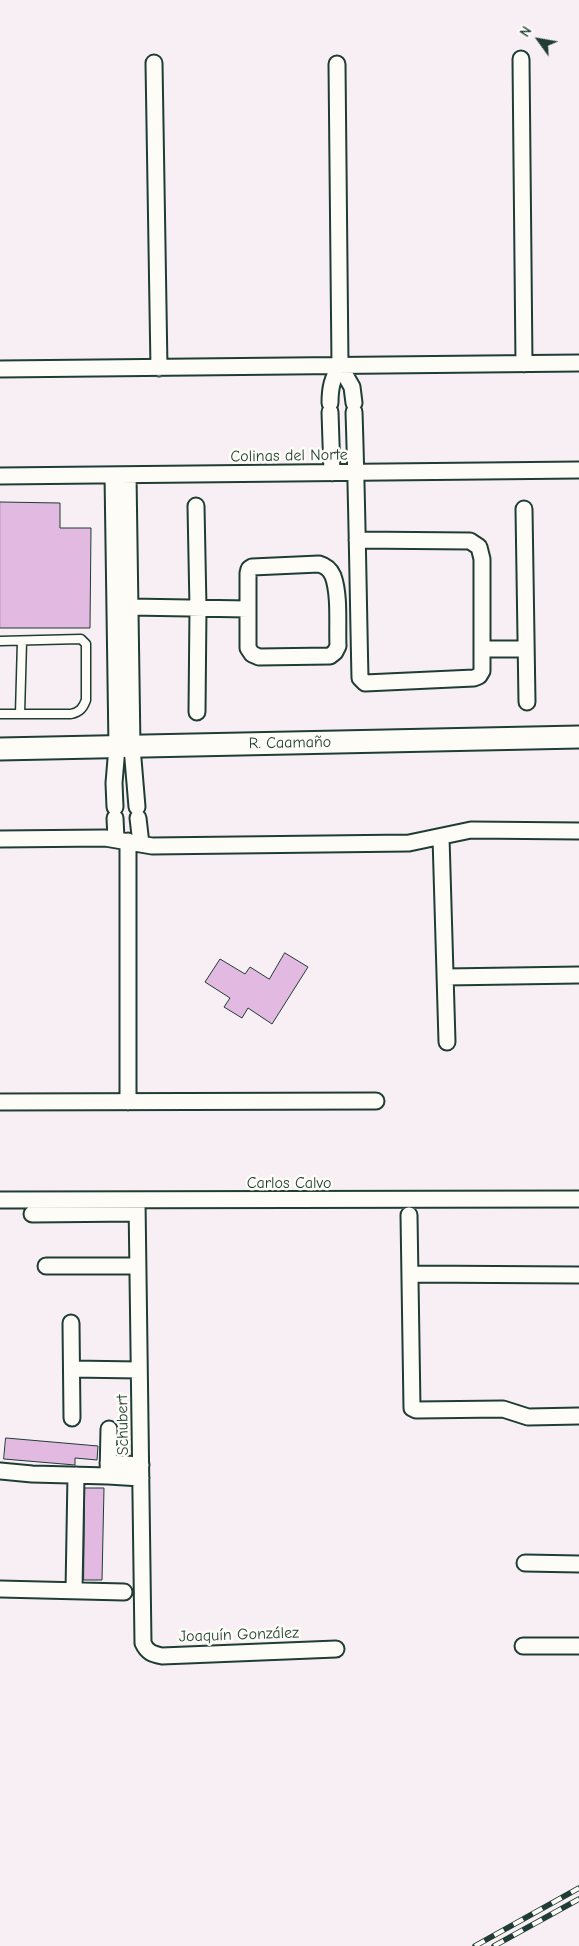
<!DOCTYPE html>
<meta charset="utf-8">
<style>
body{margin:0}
#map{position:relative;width:579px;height:1946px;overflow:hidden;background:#f7eff3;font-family:"Comic Neue",sans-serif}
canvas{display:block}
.north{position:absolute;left:514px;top:15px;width:50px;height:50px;-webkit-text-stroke:4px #fdfcf7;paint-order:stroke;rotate:302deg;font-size:14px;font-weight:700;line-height:20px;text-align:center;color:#1f3d34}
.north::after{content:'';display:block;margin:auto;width:18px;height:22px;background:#1f3d34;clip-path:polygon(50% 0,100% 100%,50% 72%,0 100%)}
</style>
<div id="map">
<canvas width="579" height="1946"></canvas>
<div class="north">N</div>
</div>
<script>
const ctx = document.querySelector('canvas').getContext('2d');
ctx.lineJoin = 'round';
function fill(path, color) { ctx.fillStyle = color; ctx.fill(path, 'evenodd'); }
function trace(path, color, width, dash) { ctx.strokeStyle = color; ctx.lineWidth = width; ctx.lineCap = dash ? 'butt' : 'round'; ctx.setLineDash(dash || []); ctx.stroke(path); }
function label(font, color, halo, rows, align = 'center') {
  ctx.font = font + ' "Comic Neue",sans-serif'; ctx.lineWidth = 5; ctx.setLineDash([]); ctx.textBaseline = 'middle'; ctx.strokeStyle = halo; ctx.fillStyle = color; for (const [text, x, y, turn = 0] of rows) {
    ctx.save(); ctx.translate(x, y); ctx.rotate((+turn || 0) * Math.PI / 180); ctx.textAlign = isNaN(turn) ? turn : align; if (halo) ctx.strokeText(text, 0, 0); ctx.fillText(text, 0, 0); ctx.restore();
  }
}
const building = new Path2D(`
 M0 502 60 503V528H91L90 628H0Z
 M285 953 308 967 272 1024 248 1008 242 1018 224 1007 230 998 205 982 220 959 245 974 250 967 269 979Z
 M6 1438 98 1446 97 1460 75 1458V1465L4 1459Z
 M85 1488H104L102 1580H84Z`);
const lane = new Path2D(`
 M0 641 81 639 86 644V700C83 708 80 712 71 714H0
 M20 714 22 641`);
const street = new Path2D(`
 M521 59 524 364
 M154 63 159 368
 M337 64 340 366
 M0 369 579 363
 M330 403C330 388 332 379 340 366L352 387 354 403
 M330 412 332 473
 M354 412C357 501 358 589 360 678L365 683 474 678 479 676 482 671V559L479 547 470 541 357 540
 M113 475 117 747 114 783 115 807
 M128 475 132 747 137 807
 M0 476 579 470
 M196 506 198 608 197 712
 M524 509 527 702
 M130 607 248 609V648L252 654 259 657 330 656 335 652 338 646C337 626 340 595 333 576 330 569 326 566 319 564L252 567 249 569 248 573V609
 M482 649H526
 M115 818 116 839
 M138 818 141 844
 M441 837 447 1042
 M0 839 105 838 152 846 409 843 471 830 579 831
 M128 841V1102
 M445 977 579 975
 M0 1102 376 1101
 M0 1200 579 1199
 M137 1201 143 1643C147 1652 152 1654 162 1656L336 1649
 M32 1214 137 1213
 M409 1215 412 1408 416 1410 503 1409 528 1417 579 1416
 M46 1266H138
 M411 1274 579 1275
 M71 1323 72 1418
 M72 1369 139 1370
 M108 1463 141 1465
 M0 1471 32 1474 108 1476 109 1429
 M108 1476 141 1478
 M525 1563 579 1564
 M0 1589 124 1592
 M74 1591 76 1475
 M523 1646H579`);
const secondary = new Path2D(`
 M0 749 579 737`);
const rail = new Path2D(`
 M475 1946 579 1888
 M494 1946 579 1899`);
const streetNames = [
 ["Colinas del Norte",289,456,-1],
 ["R. Caamaño",290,743,-1],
 ["Carlos Calvo",289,1183],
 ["Schubert",123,1425,-91],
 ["Joaquín González",239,1635,-2]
];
fill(building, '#e1b9e1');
trace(building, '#1f3d34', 1);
trace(lane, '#1f3d34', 11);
trace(street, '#1f3d34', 19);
trace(secondary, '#1f3d34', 25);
trace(lane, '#fdfcf7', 8);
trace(street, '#fdfcf7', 15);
trace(secondary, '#fdfcf7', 21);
trace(rail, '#1f3d34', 5.5);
trace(rail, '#fdfcf7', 4, [11]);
label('16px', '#1f3d34', '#fdfcf7', streetNames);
</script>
